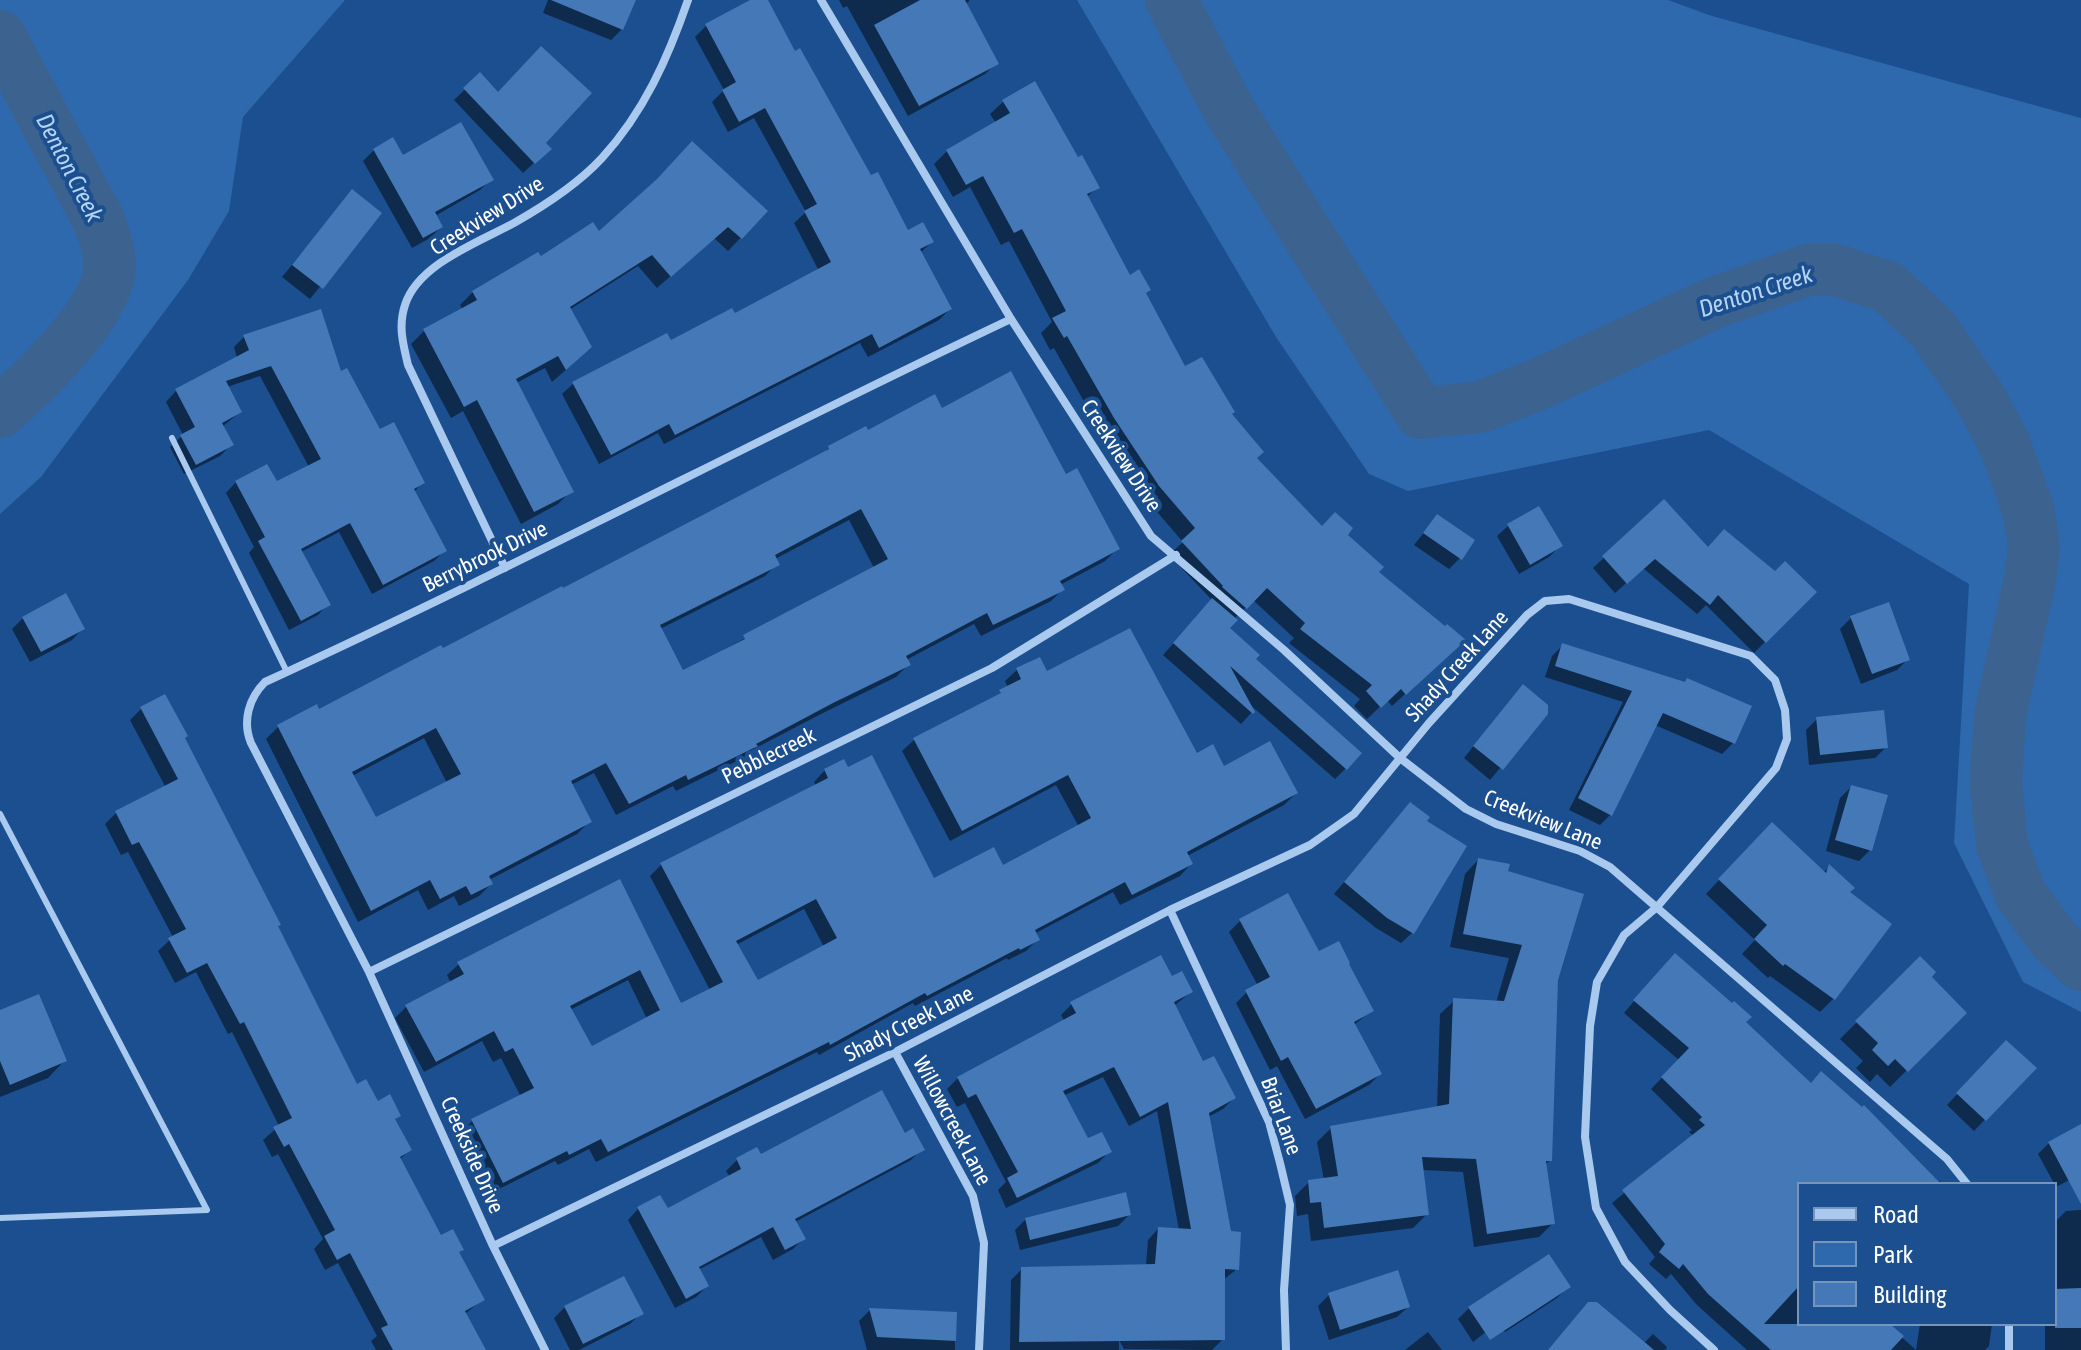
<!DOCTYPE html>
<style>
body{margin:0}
#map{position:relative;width:2081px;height:1350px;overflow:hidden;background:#1b4f8f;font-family:"Asap Condensed",sans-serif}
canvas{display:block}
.legend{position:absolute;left:1797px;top:1182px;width:260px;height:144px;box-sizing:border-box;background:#1b4f8f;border:2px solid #7695bc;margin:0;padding:10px 14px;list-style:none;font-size:24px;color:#fff}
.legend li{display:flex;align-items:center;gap:16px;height:40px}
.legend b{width:40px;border:2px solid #7695bc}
</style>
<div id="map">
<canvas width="2081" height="1350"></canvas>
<ul class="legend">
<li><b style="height:10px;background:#a9c9ee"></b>Road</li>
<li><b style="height:22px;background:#2e69ad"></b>Park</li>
<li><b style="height:22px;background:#4478b7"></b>Building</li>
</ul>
</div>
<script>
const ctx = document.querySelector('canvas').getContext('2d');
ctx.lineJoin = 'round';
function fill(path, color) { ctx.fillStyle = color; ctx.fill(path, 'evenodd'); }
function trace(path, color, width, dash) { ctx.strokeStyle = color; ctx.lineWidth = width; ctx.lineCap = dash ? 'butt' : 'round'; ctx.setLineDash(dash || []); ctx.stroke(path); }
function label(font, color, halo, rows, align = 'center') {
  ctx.font = font + ' "Asap Condensed",sans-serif'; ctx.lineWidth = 8; ctx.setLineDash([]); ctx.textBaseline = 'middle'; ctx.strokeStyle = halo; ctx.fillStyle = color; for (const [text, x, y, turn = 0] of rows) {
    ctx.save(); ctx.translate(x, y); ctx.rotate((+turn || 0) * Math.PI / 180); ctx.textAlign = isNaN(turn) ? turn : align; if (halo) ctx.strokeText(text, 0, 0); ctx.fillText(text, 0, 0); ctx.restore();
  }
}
const green = new Path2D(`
 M0 0H345L243 117 229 211 188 280 41 477 0 514Z
 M1077 0H1668L1712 16 2081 118V1012L2023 982 1954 843 1969 584 1709 430 1408 491 1369 474 1276 337Z`);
const shadow = new Path2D(`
 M548 0H634L622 29 611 40 543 13Z
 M754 0H765L794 54 870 178 908 232 932 242 920 253 950 309 939 320 868 357 860 343 664 444 658 433 599 464 562 394 573 384 734 316 819 271 794 223 806 212 754 118 728 132 712 102 724 90 695 37 706 26Z
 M839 0H970L965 5 996 63 985 74 908 116 847 6 843 8Z
 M480 75 549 149 523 173 454 100Z
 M1003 102 1077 160 1097 187 1086 198 1129 277 1144 294 1184 369 1230 415 1255 459 1321 528 1345 535 1376 573 1451 652 1392 706 1387 700 1367 719 1354 706 1360 699 1289 643 1294 638 1253 600 1234 619 1227 629 1346 768 1335 779 1247 702 1252 712 1241 724 1163 655 1212 600 1169 555 1183 542 1146 499 1101 432 1054 348 1050 350 1041 333 1052 322 1009 241 1001 245 970 187 953 197 934 164 947 151 996 123 990 114Z
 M374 150 402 157 491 179 480 190 435 216 441 227 430 238 412 248 363 161Z
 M352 192 379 214 310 299 282 277Z
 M766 211 728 251 714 238 657 288 638 266 569 310 577 360 552 382 545 368 516 383 571 491 558 504 521 524 463 411 451 418 411 344 424 331 463 310 460 305 473 292 598 234Z
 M245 336 340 374 379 432 422 483 414 492 445 550 434 561 372 594 339 532 301 552 328 604 318 615 289 630 249 553 254 547 226 493 236 482 276 484 309 467 260 376 227 387 240 412 222 427 231 445 220 456 184 474 170 447 183 435 166 402 176 391 237 358 234 347Z
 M941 410 1065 476 1117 549 1105 561 1060 585 1063 589 1051 601 981 636 974 624 906 660 908 665 896 677 819 715 750 751 743 758 676 791 673 786 616 815 594 773 571 785 589 822 577 834 489 880 491 884 479 896 459 906 454 896 428 910 418 890 358 922 266 739 278 727 319 712 563 591 822 455 829 448 867 433ZM849 520 874 568 683 672 660 629 765 576 777 564 775 559ZM424 738 447 783 375 820 352 776Z
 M1664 502 1707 549 1775 574 1814 592 1754 653 1706 605 1697 614 1643 568 1615 593 1593 568Z
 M1437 516 1460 558 1449 569 1414 545Z
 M1508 526 1560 546 1549 557 1519 574 1497 536Z
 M23 618 82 629 72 640 30 662 12 629Z
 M1851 618 1908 659 1897 670 1861 684 1840 629Z
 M1563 645 1749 707 1733 743 1722 754 1655 725 1611 814 1600 825 1569 810 1623 702 1545 677 1552 656Z
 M1039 659 1046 674 1196 756 1223 769 1296 793 1284 805 1187 856 1191 864 1180 876 1120 905 1113 892 1034 934 1037 940 1026 951 1008 960 1007 958 915 1006 913 1003 819 1055 817 1052 596 1162 589 1149 558 1165 555 1161 491 1193 461 1133 472 1121 521 1097 501 1058 493 1062 482 1041 424 1072 395 1018 406 1007 451 983 447 975 459 964 619 881 680 1005 710 990 650 876 661 865 816 786 814 782 825 770 933 881 1002 868 1079 827 1056 785 950 841 902 751 914 740 991 700 1008 688 1005 681 1017 670ZM804 909 824 947 757 983 736 945ZM628 980 647 1019 591 1049 570 1010Z
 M1512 698 1546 713 1490 780 1464 758Z
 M141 709 183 739 356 1087 377 1104 399 1115 394 1120 410 1150 399 1160 441 1238 457 1253 482 1300 465 1314 484 1350H376L371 1341 377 1336 338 1263 325 1270 314 1249 323 1239 278 1154 272 1157 263 1140 279 1126 232 1032 228 1034 196 972 175 983 158 951 173 937 128 852 121 855 105 824 116 813 166 788 130 720Z
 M1817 719 1886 747 1875 758 1809 765 1806 730Z
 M1851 787 1870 850 1859 861 1826 851 1840 798Z
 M1400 815 1424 821 1412 933 1401 943 1376 928 1334 894Z
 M1758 838 1823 873 1829 867 1847 893 1889 924 1833 999 1820 1012 1770 976 1768 978 1742 954 1755 940 1706 894Z
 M1478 860 1506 872 1556 980 1550 1160 1544 1166 1553 1223 1539 1237 1474 1247 1463 1172 1422 1170 1427 1214 1413 1228 1311 1241 1308 1214 1297 1216 1295 1196 1309 1182 1324 1180 1317 1142 1331 1128 1437 1109 1440 1014 1454 1001 1496 1003 1509 958 1450 947 1465 874Z
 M1240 921 1318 954 1371 1011 1354 1025 1380 1074 1369 1085 1305 1119 1277 1066 1270 1070 1236 1003 1247 992 1258 986 1229 932Z
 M1920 959 1929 977 1964 1013 1890 1087 1877 1074 1870 1082 1856 1068 1863 1061 1840 1039Z
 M1663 967 1744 1022 1810 1085 1937 1183 1940 1181 1943 1184H1799V1324H1887L1916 1350 1920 1324H1992L1989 1346 1985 1350H1747L1697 1305 1671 1274 1666 1279 1649 1264 1655 1257 1612 1203 1694 1136 1689 1132 1692 1130 1651 1089 1679 1060 1624 1013Z
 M1171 978 1191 992 1174 1006 1202 1064 1234 1098 1223 1109 1208 1117 1237 1269 1223 1280V1339L1212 1350 1124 1349 1119 1340V1350H1010L1011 1280 1022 1269 1146 1266 1148 1240 1158 1229 1179 1230 1157 1111 1129 1126 1103 1077 1063 1096 1088 1141 1109 1152 1098 1163 1006 1208 998 1190 1006 1182 965 1103 957 1107 947 1089 958 1078 1065 1022 1061 1015 1072 1004Z
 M0 1012 64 1061 48 1078 0 1097Z
 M2006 1043 2034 1068 1974 1131 1947 1105Z
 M2081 1126V1174L2056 1187 2038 1154 2049 1143Z
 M904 1136 922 1149 911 1160 795 1222 804 1238 793 1249 773 1260 761 1237 698 1270 707 1286 696 1297 675 1308 628 1220 638 1209 667 1211 730 1177 726 1171 737 1160Z
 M2081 1210V1350H2045V1324H2055V1222L2066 1211Z
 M1129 1215 1118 1226 1020 1250 1015 1230 1026 1219Z
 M1568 1287 1557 1298 1505 1332 1497 1323 1473 1342 1458 1319 1469 1308Z
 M1329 1295 1408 1307 1397 1317 1329 1340 1318 1306Z
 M565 1307 641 1313 630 1324 579 1350H570L554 1318Z
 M870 1310 955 1314V1350H867L859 1321Z
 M1428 1332 1442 1350H1405Z
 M1653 1334 1667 1347 1665 1350H1548L1643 1344Z`);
const river = new Path2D(`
 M1171 0 1229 110 1421 413 1480 407 1539 384 1714 303 1808 270H1835L1888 287 1932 328 1979 396 2005 445 2029 512 2034 547 2030 580 2000 716 1996 784 2002 845 2021 895 2055 941 2081 965
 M0 36 99 221C104 235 109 249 110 264 110 312 34 382 0 412`);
const building = new Path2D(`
 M551 0H636L623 30Z
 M750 0H768L795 51 800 48 871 175 878 172 908 230 923 222 934 242 920 249 952 309 879 348 872 334 675 435 669 424 611 455 572 382 667 333 671 340 732 308 735 313 831 262 804 211 817 204 765 108 739 122 722 90 736 82 705 24Z
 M920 0H965L999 64 919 106 874 25Z
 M541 46 592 93 546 143 552 149 535 164 463 88 480 72 498 92Z
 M1035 81 1078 157 1082 155 1100 188 1087 194 1130 275 1139 269 1151 290 1146 293 1185 366 1202 357 1235 412 1232 414 1264 452 1257 458 1322 526 1335 512 1353 528 1348 535 1384 567 1379 572 1445 626 1447 624 1466 640 1406 695 1401 689 1381 708 1366 691 1372 685 1300 629 1305 623 1267 588 1247 609 1222 587 1223 586 1181 541 1195 528 1159 486 1114 418 1067 336 1064 338 1052 318 1066 311 1022 229 1014 233 983 176 966 185 946 150 1010 113 1002 100Z
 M461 122 494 180 435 212 443 227 423 238 373 149 393 137 403 155Z
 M692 141 768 211 742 239 728 227 671 277 652 255 570 307 592 347 566 370 558 356 516 379 574 492 534 512 477 400 464 407 423 329 477 300 472 291 538 252 541 256 593 222 599 231 657 179Z
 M352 189 382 213 323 289 292 265Z
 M321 309 341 371 347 368 380 429 394 422 425 483 414 489 447 551 383 585 350 523 301 549 331 605 301 621 258 541 265 537 235 481 267 464 277 481 321 459 271 366 226 381 242 412 222 423 234 445 196 465 180 435 195 427 175 389 249 350 243 335Z
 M1011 371 1066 474 1077 468 1120 549 1060 581 1065 590 993 625 987 613 906 656 911 665 833 703 756 744 758 746 688 780 686 775 629 804 606 763 571 781 592 822 489 876 493 884 471 895 466 886 440 899 430 880 371 911 277 725 317 704 319 709 441 645 443 648 562 586 563 588 829 449 828 446 866 426 868 430 935 394 942 408ZM861 509 888 559 743 635 745 639 683 670 660 625 780 565 775 555ZM436 728 461 774 376 817 352 772Z
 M1664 499 1708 547 1724 529 1775 571 1785 561 1817 592 1766 643 1718 595 1710 605 1655 559 1627 584 1602 556Z
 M1539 506 1563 546 1530 565 1507 524Z
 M1437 514 1475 540 1462 560 1423 533Z
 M66 593 85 629 41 652 22 617Z
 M1212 598 1238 620 1230 628 1260 655 1256 659 1362 753 1347 770 1230 666 1255 712 1253 714 1173 643Z
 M1889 602 1910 660 1872 674 1850 616Z
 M1130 628 1197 753 1213 744 1224 766 1270 741 1298 793 1187 852 1193 864 1132 895 1125 882 1035 930 1040 940 1020 950 1019 948 927 996 925 993 830 1045 829 1042 608 1152 601 1139 569 1155 567 1151 503 1183 471 1119 534 1088 513 1048 505 1052 494 1031 436 1062 405 1005 464 974 457 962 620 879 681 1003 723 982 660 863 828 778 824 769 844 759 848 767 872 755 934 878 994 847 1003 865 1091 818 1068 775 962 831 913 738 1001 693 999 690 1021 679 1016 668 1040 657 1047 671ZM816 899 837 938 758 980 736 941ZM640 970 660 1010 592 1046 570 1006Z
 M1562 643 1685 682 1687 678 1752 706 1735 744 1663 713 1612 816 1578 798 1632 691 1555 666Z
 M1523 684 1548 705V714L1503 770 1473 746Z
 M165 694 188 736 185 738 281 925 278 926 357 1084 366 1079 378 1101 390 1094 401 1116 395 1119 412 1150 400 1157 441 1235 453 1229 464 1250 459 1252 485 1300 465 1311 486 1350H393L381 1328 388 1325 350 1253 337 1260 324 1236 335 1230 289 1144 284 1147 273 1127 292 1118 244 1022 240 1024 207 963 187 973 168 938 186 929 139 842 132 845 115 811 178 779 140 707Z
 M1884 710 1888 748 1820 755 1816 717Z
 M1851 785 1888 795 1872 851 1835 840Z
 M1410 802 1430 817 1427 821 1467 846 1414 934 1387 918 1344 882Z
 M1772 822 1826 873 1829 864 1855 888 1850 892 1892 924 1835 1000 1785 964 1783 966 1754 939 1767 925 1718 879Z
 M1478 858 1510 864 1508 871 1584 894 1558 980 1552 1161H1546L1555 1224 1487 1234 1476 1159 1422 1157 1429 1215 1324 1228 1321 1202 1310 1203 1308 1180 1338 1176 1330 1126 1449 1104 1453 998 1504 1001 1522 945 1463 934Z
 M1288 893 1319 951 1339 941 1350 963 1349 964 1374 1011 1354 1022 1382 1074 1316 1109 1288 1057 1281 1061 1245 990 1270 977 1239 919Z
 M1675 953 1732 1003 1734 1001 1752 1017 1746 1022 1811 1083 1821 1071 1862 1107 1864 1105 1941 1184H1799V1286L1764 1324H1890L1904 1336 1891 1350H1771L1708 1294 1683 1264 1679 1269 1659 1252 1665 1244 1622 1190 1705 1125 1699 1120 1702 1117 1661 1077 1689 1048 1633 1000Z
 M1161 955 1172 976 1182 971 1193 992 1174 1002 1203 1061 1214 1056 1236 1098 1209 1113 1231 1231 1241 1232 1239 1270 1225 1269V1340L1019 1342 1021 1267 1155 1264 1158 1227 1191 1229 1168 1102 1140 1117 1114 1067 1063 1091 1088 1138 1102 1132 1112 1152 1017 1198 1007 1178 1018 1172 976 1094 968 1098 957 1077 1076 1013 1070 1002Z
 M1920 956 1936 972 1932 977 1967 1013 1908 1072 1895 1059 1888 1066 1872 1050 1878 1043 1855 1021Z
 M39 994 67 1061 10 1085 0 1061V1010Z
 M2006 1040 2037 1068 1986 1121 1956 1093Z
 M882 1090 905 1133 913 1128 925 1150 795 1219 806 1239 785 1250 773 1227 699 1267 709 1286 686 1299 637 1207 660 1195 668 1208 741 1169 736 1158 757 1147 761 1154Z
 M2081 1124V1204L2048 1142Z
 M1126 1192 1131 1215 1030 1240 1025 1218Z
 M1549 1254 1571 1287 1490 1340 1468 1307Z
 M1398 1270 1410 1307 1340 1330 1328 1293Z
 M624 1276 644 1314 583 1344 564 1306Z
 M2081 1288V1328H2055V1289Z
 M1588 1302H1597L1654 1350H1548Z
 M869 1308 957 1312 956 1341 877 1337Z`);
const lane = new Path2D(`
 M172 438 287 672
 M0 814 207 1210 0 1218`);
const street = new Path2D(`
 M821 0 1011 319 1151 536 1284 650 1400 758 1466 809 1496 824 1580 851 1610 867 1947 1159 1967 1184
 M505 568 408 365C403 344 398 326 405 305 418 264 479 242 514 223 544 206 578 184 602 158 644 112 668 58 688 0
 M1170 910 1269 1122 1280 1163 1290 1205 1284 1290 1286 1350
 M369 972 992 668 1176 555
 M895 1052 973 1196 984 1243 979 1350
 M493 1246 895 1052 1170 910 1310 845 1354 814 1429 723 1527 615 1545 601 1569 599 1751 656 1775 680 1785 710 1787 739 1776 768 1657 907 1624 935 1597 982 1590 1026 1585 1137 1596 1208 1625 1262 1670 1310 1714 1350
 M545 1350 493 1246 369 972 251 743C242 721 249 698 265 682 516 567 761 437 1011 319
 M2009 1350V1324`);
const streetNames = [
 ["Creekview Drive",487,216,-32],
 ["Creekview Drive",1121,456,57],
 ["Berrybrook Drive",485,557,-26],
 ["Shady Creek Lane",1457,666,-48],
 ["Pebblecreek",769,756,-26],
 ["Creekview Lane",1543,820,22],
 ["Shady Creek Lane",909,1024,-27],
 ["Briar Lane",1281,1116,70],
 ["Willowcreek Lane",952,1121,62],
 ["Creekside Drive",472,1155,66]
];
const waterNames = [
 ["Denton Creek",69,168,63],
 ["Denton Creek",1756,292,-18]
];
fill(green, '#2e69ad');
fill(shadow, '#0007');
trace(river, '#3c6290', 52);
fill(building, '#4478b7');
trace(lane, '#a9c9ee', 6);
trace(street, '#a9c9ee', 8);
label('22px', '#fff', '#1b4f8f', streetNames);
label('italic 24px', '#b5d3f5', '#1b4f8f', waterNames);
</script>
